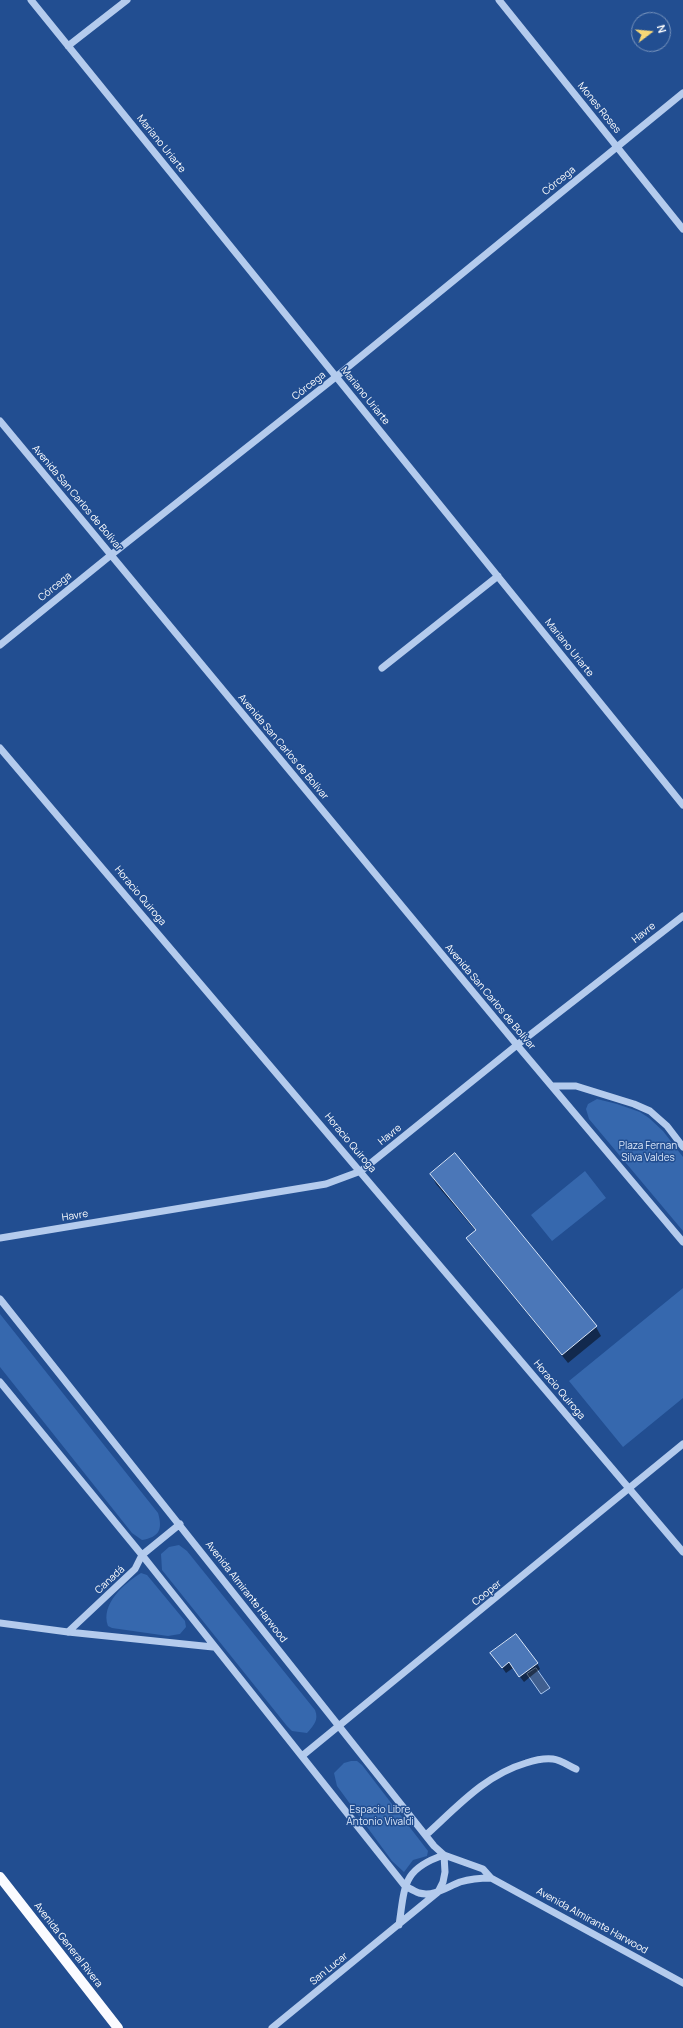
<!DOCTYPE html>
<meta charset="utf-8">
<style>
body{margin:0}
#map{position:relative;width:683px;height:2028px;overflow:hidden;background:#224e91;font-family:Manrope,sans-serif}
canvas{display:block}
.north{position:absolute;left:631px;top:12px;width:40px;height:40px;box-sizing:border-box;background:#224e91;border:1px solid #7a95bd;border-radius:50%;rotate:74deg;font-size:11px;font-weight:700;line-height:16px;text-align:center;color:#fff}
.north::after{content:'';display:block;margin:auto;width:14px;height:18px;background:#f8d876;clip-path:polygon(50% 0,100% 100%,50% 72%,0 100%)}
</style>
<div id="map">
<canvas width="683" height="2028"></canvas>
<div class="north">N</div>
</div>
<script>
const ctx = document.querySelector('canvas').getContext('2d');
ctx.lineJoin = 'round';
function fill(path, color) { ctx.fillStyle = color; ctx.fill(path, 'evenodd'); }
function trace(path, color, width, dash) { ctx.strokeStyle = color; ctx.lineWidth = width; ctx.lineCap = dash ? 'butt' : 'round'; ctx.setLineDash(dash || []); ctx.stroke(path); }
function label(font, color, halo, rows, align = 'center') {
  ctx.font = font + ' Manrope,sans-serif'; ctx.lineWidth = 3; ctx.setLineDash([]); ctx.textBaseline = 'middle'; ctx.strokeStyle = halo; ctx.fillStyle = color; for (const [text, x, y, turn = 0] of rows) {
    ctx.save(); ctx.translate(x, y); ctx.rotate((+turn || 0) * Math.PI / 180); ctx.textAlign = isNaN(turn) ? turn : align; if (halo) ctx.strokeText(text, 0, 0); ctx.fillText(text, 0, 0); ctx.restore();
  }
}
const green = new Path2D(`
 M597 1099 617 1104 640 1112 649 1118 663 1131 683 1157V1231L589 1119 586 1109 588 1104Z
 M585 1171 606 1198 552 1241 531 1215Z
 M683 1288V1398L623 1447 569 1381Z
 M0 1314 158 1513C163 1530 159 1537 142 1540L132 1533 0 1367Z
 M179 1545 187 1551 315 1710C319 1720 314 1725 307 1733L292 1731 287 1726 162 1570 161 1554 169 1547Z
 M141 1573 147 1575 185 1621 186 1627 180 1634 168 1636 112 1628 108 1626C100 1604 125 1583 141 1573Z
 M351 1761H357L362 1765 428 1851 427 1856 413 1860 404 1872 392 1861 337 1786 334 1773 344 1763Z`);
const water = new Path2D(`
 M536 1668 550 1688 541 1694 527 1674Z`);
const shadow = new Path2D(`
 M431 1174 596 1327 601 1336 568 1363 473 1247 467 1238 476 1231 436 1184Z
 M492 1653 537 1663 540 1669 524 1682 513 1668 506 1673Z`);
const building = new Path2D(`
 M455 1153 597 1326 562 1355 466 1238 476 1230 430 1174Z
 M516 1634 538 1663 519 1677 509 1662 502 1668 490 1653Z`);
const minor = new Path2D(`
 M31 0 683 805
 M499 0 683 229
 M68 46 127 0
 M0 421 517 1045 683 1242
 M0 645 111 555 337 376 683 93
 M382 668 498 576
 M0 748 683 1552
 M552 1086H576L634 1104 650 1111 667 1126 683 1147
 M0 1238 326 1184 361 1171 517 1045 683 916
 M0 1299 434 1846 444 1855 483 1869 491 1878 683 1983
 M0 1382 142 1555 405 1886C409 1888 414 1891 419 1893 434 1897 447 1887 460 1882 470 1879 480 1878 491 1878
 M0 1623 68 1632 213 1647
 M68 1632 135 1569 142 1555 180 1524
 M302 1756 683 1444
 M426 1835C457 1807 485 1775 526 1763 535 1760 544 1758 553 1759 561 1760 569 1766 576 1769
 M272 2028 438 1892 443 1882 445 1872 444 1855C402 1869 405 1886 399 1925`);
const major = new Path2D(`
 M0 1877 118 2028`);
const streetNames = [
 ["Mones Roses",599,108,51],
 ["Mariano Uriarte",161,144,51],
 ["Córcega",559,181,-39],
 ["Córcega",309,386,-38],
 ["Mariano Uriarte",365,396,51],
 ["Avenida San Carlos de Bolívar",77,498,50],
 ["Córcega",55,587,-39],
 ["Mariano Uriarte",569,648,51],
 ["Avenida San Carlos de Bolívar",283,747,50],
 ["Horacio Quiroga",140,896,50],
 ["Havre",644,933,-38],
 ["Avenida San Carlos de Bolívar",490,997,50],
 ["Havre",390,1135,-39],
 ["Horacio Quiroga",350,1143,50],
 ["Havre",75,1216,-9],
 ["Horacio Quiroga",559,1390,50],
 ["Canadá",110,1580,-43],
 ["Avenida Almirante Harwood",246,1592,52],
 ["Cooper",487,1593,-39],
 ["Avenida Almirante Harwood",592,1921,29],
 ["Avenida General Rivera",68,1945,52],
 ["San Lucar",329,1969,-39]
];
const parkNames = [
 ["Plaza Fernan",648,1146],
 ["Silva Valdes",648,1158],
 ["Espacio Libre",380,1810],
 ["Antonio Vivaldi",380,1822]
];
fill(green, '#3668ae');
fill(water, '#405f8f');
trace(water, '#a8c5ee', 1);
fill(shadow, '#0007');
fill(building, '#4b77b8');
trace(building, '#d9e6f9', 1);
trace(minor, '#b4cbed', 7);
trace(major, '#fafbff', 10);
label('10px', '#fff', '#224e91', streetNames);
label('10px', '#d9e6f9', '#224e91', parkNames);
</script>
